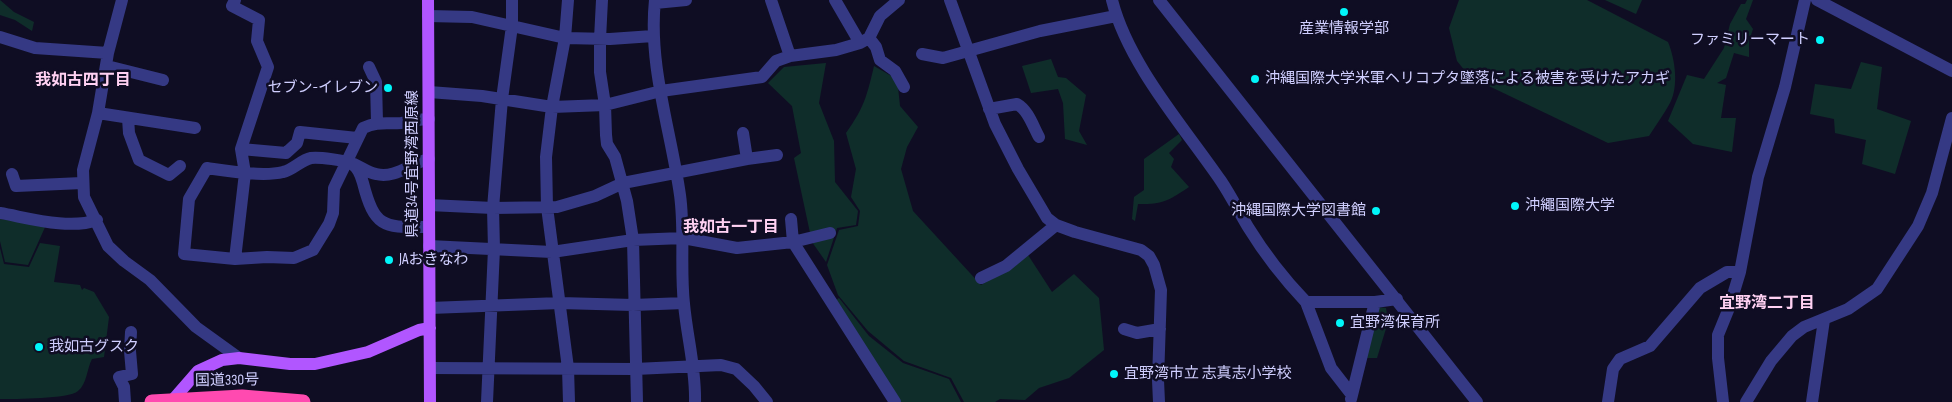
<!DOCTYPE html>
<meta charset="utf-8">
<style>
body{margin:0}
canvas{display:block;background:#0f0d23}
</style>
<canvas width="1952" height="402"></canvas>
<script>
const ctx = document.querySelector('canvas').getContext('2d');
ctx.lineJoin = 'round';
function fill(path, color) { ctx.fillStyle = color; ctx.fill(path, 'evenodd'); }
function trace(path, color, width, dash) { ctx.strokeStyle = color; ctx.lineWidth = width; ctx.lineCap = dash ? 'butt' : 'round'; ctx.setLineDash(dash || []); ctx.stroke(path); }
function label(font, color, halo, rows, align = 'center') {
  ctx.font = font + ' "Sofia Sans Condensed","Noto Sans JP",sans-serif'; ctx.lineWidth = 5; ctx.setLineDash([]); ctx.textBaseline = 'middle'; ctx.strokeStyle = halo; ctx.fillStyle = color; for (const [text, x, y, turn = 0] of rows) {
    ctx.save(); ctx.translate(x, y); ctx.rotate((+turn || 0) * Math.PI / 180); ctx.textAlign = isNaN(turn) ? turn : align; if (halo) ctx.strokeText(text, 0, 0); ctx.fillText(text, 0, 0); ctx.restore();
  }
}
const green = new Path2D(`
 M0 0 14 12 34 22 32 31 15 20 0 15Z
 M1459 0H1587L1668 42C1675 59 1679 86 1670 103 1664 114 1656 125 1649 136L1608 143 1470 77 1457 61 1449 28Z
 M1605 0H1642L1636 14Z
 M1747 0H1753L1746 19 1753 29 1749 41V57L1734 53 1726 78 1717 83 1726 85 1721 118H1736L1732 152 1693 144 1668 121 1687 75 1704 79 1724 48 1730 24 1741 4H1745Z
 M1051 59 1058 77 1066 78 1086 95 1079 131 1087 145 1065 139 1063 103 1058 89 1031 93 1022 66Z
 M1861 62 1882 67 1877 109 1911 121 1895 174 1862 164 1866 140 1835 133 1834 119 1810 114 1815 84 1851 89Z
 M826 63 819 103 834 141 835 182 858 211 856 225 837 228 826 262 812 242 794 158 801 153 792 106 768 83 784 67Z
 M874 66 893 77 898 87 900 106 918 127 907 147 901 169 913 211 981 285 1028 255 1052 292 1074 274 1099 298 1104 350 1069 378 1039 388 1025 400 1000 399 995 402H964L951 378 904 361 868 331 838 295 827 265 839 230 858 226 860 211 851 197 856 169 846 133C864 108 867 96 874 66Z
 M1179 134 1182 140 1169 153 1174 159 1171 167 1189 187C1169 200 1163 205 1138 204L1135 221 1132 219 1134 197 1144 190V159Z
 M0 219 46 225 28 265 5 262 0 241Z
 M40 243 60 246 54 282 80 285 82 290 84 288 94 292 109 317 104 357 92 359C87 368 87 384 78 391 69 399 14 399 0 399V248L4 264 29 267Z
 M839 298 869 336 903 363 949 379 961 402H901L836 300Z
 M1376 307 1386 308 1388 322 1377 358H1364Z`);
const minor = new Path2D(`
 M122 0 108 53 98 113 83 170 84 197 108 246 124 261 150 280 196 327 239 358
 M235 0 232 6 259 20 257 41 268 67 241 149
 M568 0 565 38 552 107 546 157 547 207 568 368 569 402
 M602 0 600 39V72L605 105 606 135 607 144 615 157 627 201 633 240 637 402
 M655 0C648 65 671 131 680 195 685 231 680 268 684 304 687 337 696 369 695 402
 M771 0 790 56
 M835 0 860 43
 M950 0 995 124 1018 169 1047 218 1056 225 1075 232 1141 250 1149 256 1154 265 1161 290 1158 380 1159 402
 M1112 0C1128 64 1184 127 1221 181 1231 196 1239 212 1248 227 1264 253 1285 280 1306 302H1375L1397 299
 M1159 0 1477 402
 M1817 0 1952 71
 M655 3 686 0
 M428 16 472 17 565 38 610 39 653 36
 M0 37 35 48 108 53
 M869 38 876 47 880 60 895 71 904 87
 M922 54 943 58 1040 31 1116 16
 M107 66 163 80
 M369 67 376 82 377 122
 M429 92 482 96 552 107 605 105 661 91 762 77 776 61 790 56 836 50 860 43 869 38 880 16 899 0
 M989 109 1017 104C1028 110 1033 126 1039 137
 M98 113 195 128
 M128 118 129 133 139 160 169 175 180 166
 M357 138 300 132 297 143 286 153 241 149 245 173 235 259 267 257 294 258 313 250 329 224 333 213 334 188 363 128C378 121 385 124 401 123 411 122 419 119 429 119
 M747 159 777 155
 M354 164C361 167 369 173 376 174 395 179 411 163 429 159
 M12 174 16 186 82 183
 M429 205 493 208 557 207 595 196 623 183 747 159 743 133
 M0 213C29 218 69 230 97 220
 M791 219 793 242 895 402
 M429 246 552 252 633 240 683 238 737 248 793 242 830 233
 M235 259 184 254 189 199 207 168C228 171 263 177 283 172 293 170 301 160 311 158 318 157 346 160 352 164 359 168 361 176 363 183 375 230 385 227 429 227
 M981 278 1006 266 1056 225
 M1306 302 1331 368 1352 395
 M430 308 560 303 633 305 684 303
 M1124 329 1137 333 1160 329
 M430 368 635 369 721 365 736 369 754 386 767 402
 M1351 399 1375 302
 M125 402 124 387 119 377 132 374 130 351 131 332
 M487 402 494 249 493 208 502 99 512 26V0
 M1608 402 1613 369 1620 359 1650 346 1700 288 1727 272H1740
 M1723 402 1718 358V335L1729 308 1740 272 1758 177 1785 87 1805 0
 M1746 402 1771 361 1792 336 1804 327 1848 309 1877 289 1918 226 1932 193 1952 118
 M1812 402 1824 320`);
const major = new Path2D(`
 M428 0 430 402
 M171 402 198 371 222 360 239 358 290 364H315L368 352 419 330 430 328`);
const highway = new Path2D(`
 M152 402 242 397 303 402`);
const markers = [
 [1344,12,5,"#00f6fa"],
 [1820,40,5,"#00f6fa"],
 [1255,79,5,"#00f6fa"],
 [388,88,5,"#00f6fa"],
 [1515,206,5,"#00f6fa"],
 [1376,211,5,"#00f6fa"],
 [389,260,5,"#00f6fa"],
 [1340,323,5,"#00f6fa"],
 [39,347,5,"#00f6fa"],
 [1114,374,5,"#00f6fa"]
];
const poiNames = [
 ["産業情報学部",1344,29,"center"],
 ["ファミリーマート",1810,40,"right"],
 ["沖縄国際大学米軍ヘリコプタ墜落による被害を受けたアカギ",1265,79],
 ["セブン-イレブン",378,88,"right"],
 ["沖繩国際大学",1525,206],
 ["沖縄国際大学図書館",1366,211,"right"],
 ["JAおきなわ",399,260],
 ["宜野湾保育所",1350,323],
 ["我如古グスク",49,347],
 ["宜野湾市立 志真志小学校",1124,374]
];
const streetNames = [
 ["県道34号宜野湾西原線",413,164,-90],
 ["国道330号",227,381,-1]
];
const neighbourhoodNames = [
 ["我如古四丁目",83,81],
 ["我如古一丁目",731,228],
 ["宜野湾二丁目",1767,304]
];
fill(green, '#0f2d2a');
trace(minor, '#353984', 12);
trace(major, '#b156ff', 12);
trace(highway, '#ff4ab0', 15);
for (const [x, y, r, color] of markers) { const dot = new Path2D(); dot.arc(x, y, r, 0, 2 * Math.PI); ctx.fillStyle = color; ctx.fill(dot); trace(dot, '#0f0d23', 2); }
label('15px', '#d0cfff', '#0f0d23', poiNames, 'left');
label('15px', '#d0cfff', '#0f0d23', streetNames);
label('bold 16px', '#ffd1f2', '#0f0d23', neighbourhoodNames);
</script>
